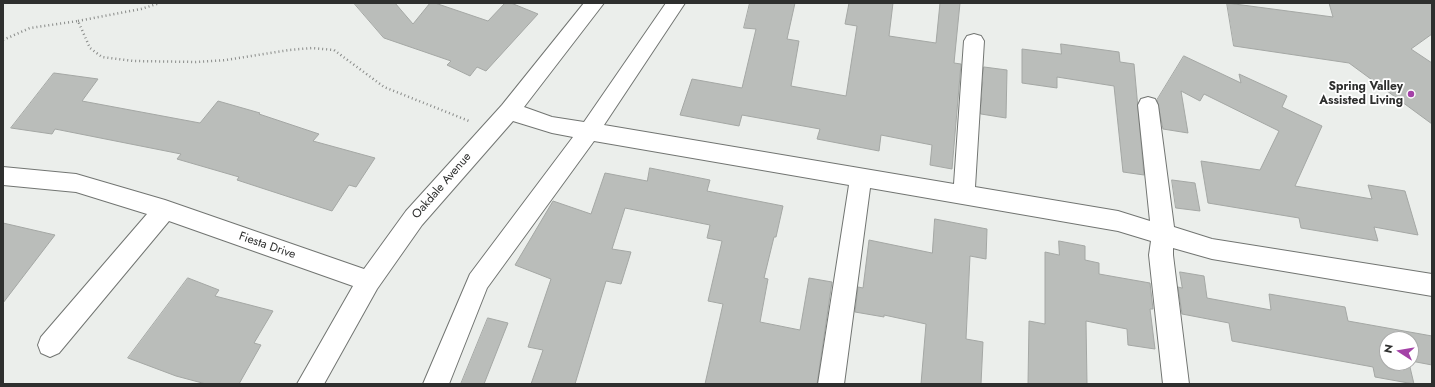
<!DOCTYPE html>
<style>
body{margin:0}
#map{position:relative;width:1435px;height:387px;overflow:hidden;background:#ebeeeb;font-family:Jost,sans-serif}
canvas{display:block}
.frame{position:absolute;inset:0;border:4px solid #2e2f2e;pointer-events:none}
.north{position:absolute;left:1379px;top:331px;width:40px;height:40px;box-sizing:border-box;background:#fff;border:1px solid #abacab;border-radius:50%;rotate:282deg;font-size:11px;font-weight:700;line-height:16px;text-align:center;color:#2e2f2e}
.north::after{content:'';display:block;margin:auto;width:14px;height:18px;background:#a441a7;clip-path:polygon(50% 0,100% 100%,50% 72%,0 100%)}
</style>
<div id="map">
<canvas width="1435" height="387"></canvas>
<div class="frame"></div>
<div class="north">N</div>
</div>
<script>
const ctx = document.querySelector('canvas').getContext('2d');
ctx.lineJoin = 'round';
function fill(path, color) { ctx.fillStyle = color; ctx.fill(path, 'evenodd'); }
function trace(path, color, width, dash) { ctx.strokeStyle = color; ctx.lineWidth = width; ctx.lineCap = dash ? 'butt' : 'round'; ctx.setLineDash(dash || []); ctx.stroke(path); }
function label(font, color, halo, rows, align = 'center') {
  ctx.font = font + ' Jost,sans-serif'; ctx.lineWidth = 3.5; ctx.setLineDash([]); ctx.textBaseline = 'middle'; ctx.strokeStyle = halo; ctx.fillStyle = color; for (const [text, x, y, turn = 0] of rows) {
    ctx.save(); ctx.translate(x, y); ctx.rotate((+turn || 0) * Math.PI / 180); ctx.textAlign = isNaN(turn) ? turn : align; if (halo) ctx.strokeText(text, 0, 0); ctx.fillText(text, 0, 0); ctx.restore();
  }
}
const building = new Path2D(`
 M354 3H395L413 24 430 3H435L488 21 505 3H511L538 14 486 71 477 67 470 76 447 65 451 61 384 38Z
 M750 3H795L787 39 799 41 791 86 846 96 857 26 845 24 849 3H893L889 36 936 43 940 3H960L954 63 961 64 952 169 930 165 932 145 881 135 879 151 817 139 820 129 742 115 739 126 680 115 692 79 742 88 756 29 744 28Z
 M1227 3 1333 17 1329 3H1432V34L1411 49 1432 63V124L1349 63 1234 46Z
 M1061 44 1119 52 1120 62 1134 64 1144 175 1123 172 1114 86 1057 77V88L1022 83V49L1061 54Z
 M1184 56 1241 83 1239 74 1287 96 1282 107 1322 126 1295 186 1372 199 1368 185 1405 191 1418 235 1374 227 1378 241 1301 228 1299 218 1208 203 1201 161 1260 170 1279 131 1204 94 1200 101 1181 91 1188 133 1163 129 1157 100Z
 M984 67 1007 70 1006 118 981 114Z
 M54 73 98 79 82 101 200 123 218 101 260 113 259 114 319 134 313 141 375 158 356 187 349 185 332 211 237 180 239 177 177 159 181 154 55 129 52 134 11 128Z
 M650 168 710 180 707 191 783 206 776 237H774L764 278 768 279 760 322 800 330 809 278 832 282 817 384H705L723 304 708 301 722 241 707 238 710 225 625 208 612 249 631 252 621 284 606 281 575 384H531L543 350 528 347 551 279 515 265 553 201 591 214 605 173 647 181Z
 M1172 180 1195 183 1200 211 1176 208Z
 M935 219 987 229 986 259 970 256 966 339 983 342 981 384H921L926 324 884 315V317L855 312 858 287 863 288 869 240 932 253Z
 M3 223 55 235 3 303Z
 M1059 241 1085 246V260L1099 263V274L1150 283 1153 309H1150L1155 349 1128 345 1127 329 1086 321 1087 384H1028L1029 321 1045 324V252L1059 255Z
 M1180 272 1204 276 1207 298 1271 310 1269 294 1345 307 1348 321 1432 336V365L1411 361V339H1387V363H1409L1414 384 1375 377 1373 367 1232 341 1229 323 1182 314 1178 287 1182 288Z
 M188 278 219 290 215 296 273 311 254 343 261 345 239 384H206L176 376 128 358Z
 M488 318 508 323 484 384H461Z`);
const path = new Path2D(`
 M78 21 141 9 160 3
 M3 40 30 28 78 21 90 48 102 57 134 61 196 62 226 60 289 50 312 48 334 50 384 87 469 121`);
const minor = new Path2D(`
 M584 3H604L524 107 552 117 584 122 666 3H685L604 125 954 184 964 41 967 36 974 34 981 36 984 41 975 187 1118 211 1150 221 1138 105 1141 99 1148 97 1155 99 1158 105 1174 227 1212 239 1432 274V296L1212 259 1173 248V255L1189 384H1163L1149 255 1151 241 1118 231 870 188 844 384H818L849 185 594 141 487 288 449 384H423L470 274 573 137 552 133 513 121 422 225 377 289 324 384H297L353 286 169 221 59 353 50 357 41 353 38 345 41 337 147 214 76 192 3 185V167L76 174 165 200 364 269 406 211 502 105Z`);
const markers = [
 [1411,94,4,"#a441a7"]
];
const poiNames = [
 ["Spring Valley",1403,87],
 ["Assisted Living",1403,101]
];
const streetNames = [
 ["Oakdale Avenue",442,186,-49],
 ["Fiesta Drive",267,246,19]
];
fill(building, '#babdba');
trace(building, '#a4a7a4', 1);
trace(minor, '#727572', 2);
trace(path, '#898b89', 2.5, [1, 3]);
fill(minor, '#fff');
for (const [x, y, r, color] of markers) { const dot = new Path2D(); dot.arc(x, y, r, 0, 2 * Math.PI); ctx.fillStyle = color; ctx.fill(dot); trace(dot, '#fff', 1.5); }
label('bold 12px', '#2e2f2e', '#fff', poiNames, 'right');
label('12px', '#2e2f2e', '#fff', streetNames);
</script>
